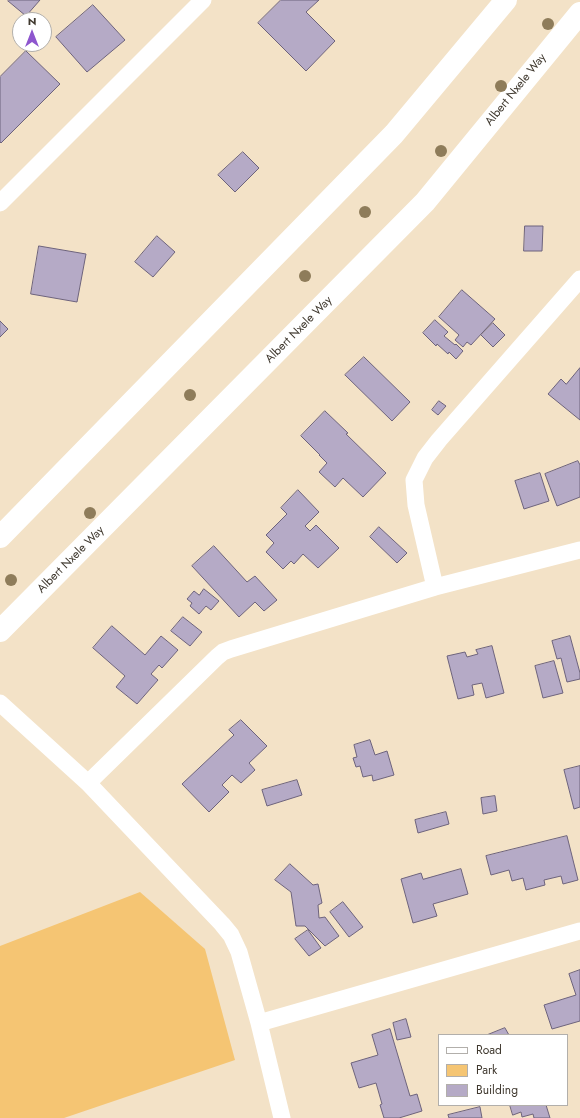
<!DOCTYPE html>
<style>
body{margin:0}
#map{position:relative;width:580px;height:1118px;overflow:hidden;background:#f3e2c7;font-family:Jost,sans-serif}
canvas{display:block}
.legend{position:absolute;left:438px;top:1034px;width:130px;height:72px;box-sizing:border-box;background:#fff;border:1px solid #b2afab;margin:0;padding:5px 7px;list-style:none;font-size:12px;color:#3f382e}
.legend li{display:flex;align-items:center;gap:8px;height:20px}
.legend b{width:20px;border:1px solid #b2afab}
.north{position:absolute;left:12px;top:12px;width:40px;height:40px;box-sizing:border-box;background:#fff;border:1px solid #b2afab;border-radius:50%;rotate:0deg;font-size:11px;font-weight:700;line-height:16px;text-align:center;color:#3f382e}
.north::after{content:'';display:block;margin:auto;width:14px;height:18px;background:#8e56ce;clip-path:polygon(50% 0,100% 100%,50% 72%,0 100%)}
</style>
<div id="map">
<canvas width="580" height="1118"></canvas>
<ul class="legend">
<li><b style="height:5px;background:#fff"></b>Road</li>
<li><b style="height:11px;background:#f5c573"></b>Park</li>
<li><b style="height:11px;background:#b5aac6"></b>Building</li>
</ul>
<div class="north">N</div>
</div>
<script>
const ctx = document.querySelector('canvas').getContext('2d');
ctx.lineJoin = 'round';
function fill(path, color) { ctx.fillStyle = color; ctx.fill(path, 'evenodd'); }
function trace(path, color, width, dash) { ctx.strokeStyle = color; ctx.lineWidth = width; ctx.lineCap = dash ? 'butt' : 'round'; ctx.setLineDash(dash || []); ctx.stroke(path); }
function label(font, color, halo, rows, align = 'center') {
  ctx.font = font + ' Jost,sans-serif'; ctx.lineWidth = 3; ctx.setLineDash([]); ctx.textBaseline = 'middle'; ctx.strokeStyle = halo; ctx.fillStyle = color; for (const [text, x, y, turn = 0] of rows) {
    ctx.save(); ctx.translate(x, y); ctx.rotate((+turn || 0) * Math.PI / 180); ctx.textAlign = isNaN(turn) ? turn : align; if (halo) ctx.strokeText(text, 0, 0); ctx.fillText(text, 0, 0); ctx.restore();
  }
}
const green = new Path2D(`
 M140 892 205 949 235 1060 64 1118H0V946Z`);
const building = new Path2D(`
 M9 0H40L26 16 8 1Z
 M281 0H319L306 12 335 41 306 71 258 23Z
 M93 5 125 40 87 72 56 37Z
 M26 51 60 84 1 143 0 142V77Z
 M243 152 259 168 235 192 218 175Z
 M525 226H543L542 251H524Z
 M157 236 175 252 153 277 135 262Z
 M39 246 86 254 77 302 31 294Z
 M462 290 495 319 471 345 467 342 463 347 455 340 459 335 439 317Z
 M435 320 448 332 444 336 455 345 456 344 463 351 456 359 449 352 448 354 437 344 436 346 423 333Z
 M0 321 8 329 0 337Z
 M493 323 505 335 493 347 481 335Z
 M364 357 410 402 392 421 345 375Z
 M580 368V420L548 394 561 379 566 384Z
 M439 401 446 406 438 415 432 410Z
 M325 411 348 433 346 434 386 473 363 497 343 478 335 487 319 472 327 463 319 455H320L301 436Z
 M578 461 580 465V497L557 506 545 474Z
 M540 473 549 501 524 509 515 481Z
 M298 490 319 512 305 526 310 531 316 525 339 548 318 568 303 554 294 564 291 561 283 569 266 552 274 543 266 535 287 514 281 508Z
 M379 527 407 553 397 563 370 537Z
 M214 546 247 582 255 576 277 600 264 611 255 602 239 617 192 566Z
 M204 589 219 601 211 610 206 606 199 614 190 606 192 603 187 599 194 591 199 595Z
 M183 617 202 632 190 646 171 631Z
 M112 626 145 655 161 636 178 650 162 668 159 665 151 674 158 680 137 704 116 687 125 676 93 648Z
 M570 636 580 673V679L567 682 561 658 557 659 552 641Z
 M492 646 504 693 486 698 482 683 472 685 474 695 458 699 447 656 465 652 467 657 478 654 476 650Z
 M554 661 563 693 543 698 535 666Z
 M241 720 267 746 249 763 255 770 241 783 232 775 222 785 229 792 209 812 182 784 234 735 229 730Z
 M370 740 375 755 387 751 394 775 373 781 372 775 363 777 360 766 356 767 353 758 357 757 354 745Z
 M580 766V807L574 809 564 770Z
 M297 780 302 795 267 806 262 790Z
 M495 796 497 811 483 814 481 798Z
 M446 812 449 824 418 833 415 820Z
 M567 836 578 880 563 884 561 876 544 880 545 885 526 890 523 878 512 881 509 870 491 875 486 856Z
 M290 864 313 885 318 884 322 903 318 905 319 918 325 917 339 936 325 946 305 926H296L291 892 275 880Z
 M461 869 468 894 433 904 437 916 413 923 401 879 421 873 423 879Z
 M343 902 363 927 349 937 330 912Z
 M308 930 321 948 309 956 295 939Z
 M580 970V1021L552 1029 544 1005 576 995 569 974Z
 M406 1019 411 1037 397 1040 393 1023Z
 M505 1028 509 1035H487Z
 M390 1029 410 1096 417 1094 422 1111 399 1118H384L380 1105 382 1104 376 1083 359 1088 351 1063 378 1055 372 1035Z
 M510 1105H546L550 1118H534L533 1114 522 1117 521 1112 513 1115Z
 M480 1107 482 1118H449L448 1115Z`);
const minor = new Path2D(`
 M0 203 203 0
 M435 587 416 505 414 480 425 458 439 440 580 279
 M0 703 88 783 222 924 231 935 239 952 259 1023 282 1118
 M88 783 217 657 223 652 231 649 435 587 580 550
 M259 1023 580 931`);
const secondary = new Path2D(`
 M0 537 394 134 506 0
 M0 631 425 202 580 13`);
const trees = [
 [548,24],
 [501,86],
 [441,151],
 [365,212],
 [305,276],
 [190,395],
 [90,513],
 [11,580]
];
const streetNames = [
 ["Albert Nxele Way",516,90,-51],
 ["Albert Nxele Way",299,330,-45],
 ["Albert Nxele Way",71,560,-45]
];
fill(green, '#f5c573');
fill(building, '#b5aac6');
trace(building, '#6d637c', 1);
trace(minor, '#fff', 17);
trace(secondary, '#fff', 22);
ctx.fillStyle = '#8e7c5a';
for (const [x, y] of trees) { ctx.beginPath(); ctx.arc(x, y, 6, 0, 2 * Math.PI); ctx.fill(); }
label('12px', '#3f382e', '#fff', streetNames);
</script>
